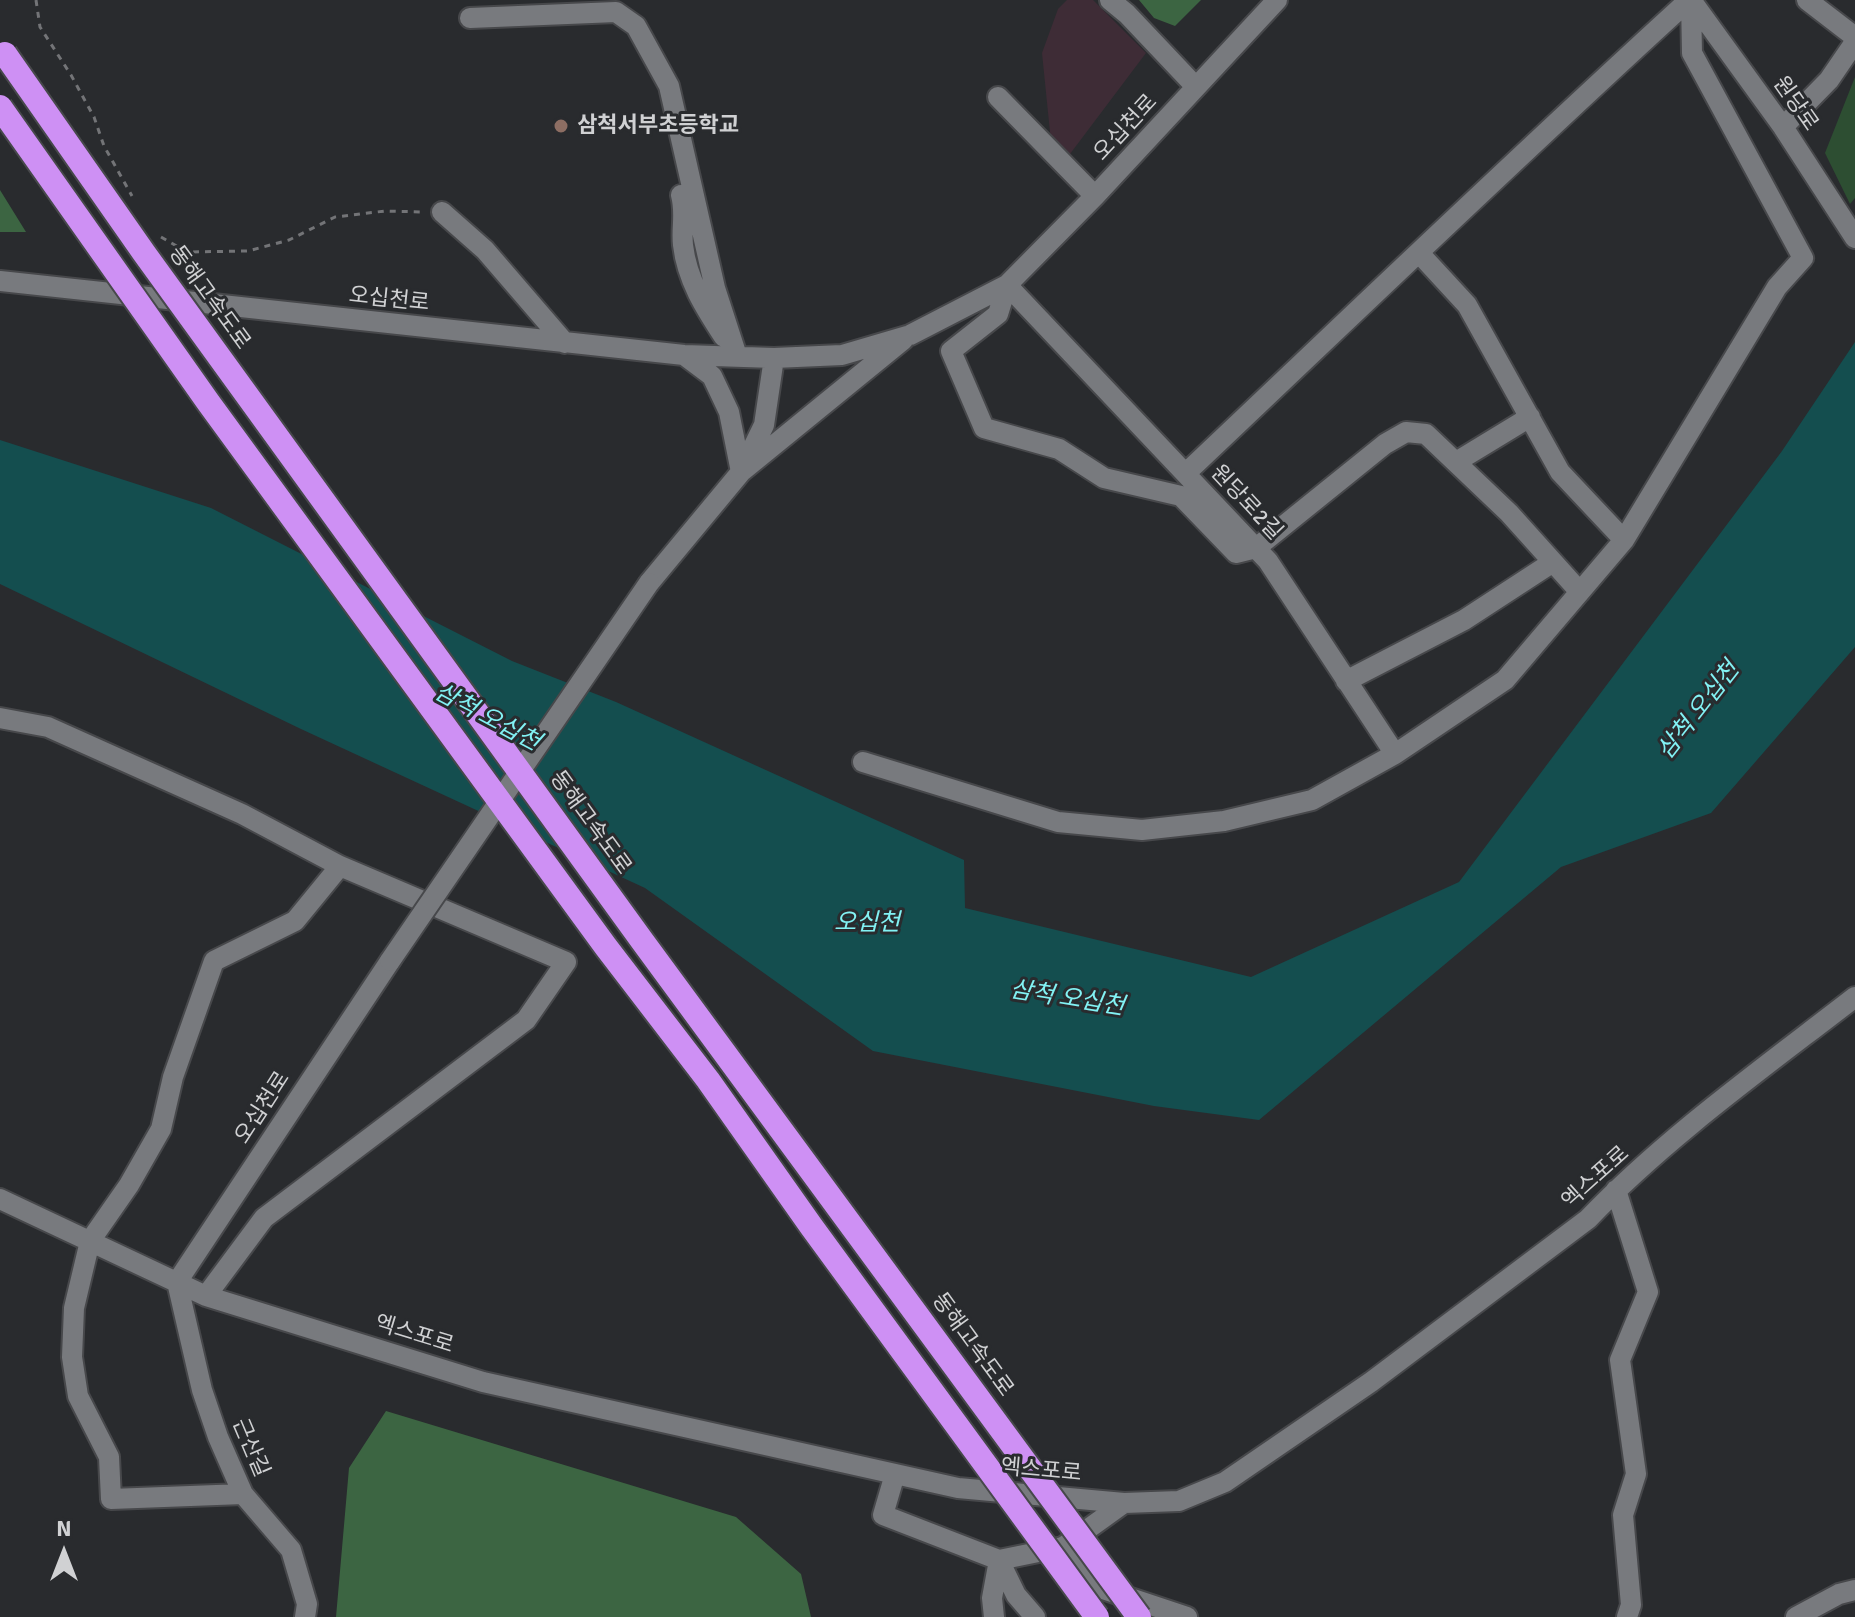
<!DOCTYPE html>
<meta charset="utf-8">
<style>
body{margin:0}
#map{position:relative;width:1855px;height:1617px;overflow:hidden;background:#292b2e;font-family:Signika,sans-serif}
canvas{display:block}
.north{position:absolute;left:24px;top:1513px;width:80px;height:80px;-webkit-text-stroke:6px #292b2e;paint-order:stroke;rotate:0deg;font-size:22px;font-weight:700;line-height:32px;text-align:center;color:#d0d1d3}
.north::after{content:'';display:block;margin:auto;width:28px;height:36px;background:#d0d1d3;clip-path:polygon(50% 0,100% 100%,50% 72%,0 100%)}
</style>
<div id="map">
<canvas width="1855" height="1617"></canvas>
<div class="north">N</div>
</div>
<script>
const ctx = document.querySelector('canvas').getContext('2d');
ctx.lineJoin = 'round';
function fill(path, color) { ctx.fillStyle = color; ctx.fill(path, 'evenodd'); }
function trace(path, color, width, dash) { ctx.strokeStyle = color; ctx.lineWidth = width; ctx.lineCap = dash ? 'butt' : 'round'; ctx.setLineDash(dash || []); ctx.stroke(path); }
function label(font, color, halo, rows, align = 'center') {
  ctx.font = font + ' Signika,"Noto Sans KR",sans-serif'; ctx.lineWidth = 6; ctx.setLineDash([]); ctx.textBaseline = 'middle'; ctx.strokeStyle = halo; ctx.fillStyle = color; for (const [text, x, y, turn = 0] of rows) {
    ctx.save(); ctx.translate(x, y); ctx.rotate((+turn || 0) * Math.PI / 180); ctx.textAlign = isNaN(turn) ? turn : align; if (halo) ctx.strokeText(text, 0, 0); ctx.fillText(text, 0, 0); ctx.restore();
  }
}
const commercial = new Path2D(`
 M1067 0H1093L1146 53 1067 158 1051 142 1042 53 1058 9Z`);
const green = new Path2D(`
 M1855 77V198L1850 204 1825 153Z`);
const forest = new Path2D(`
 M1139 0H1201L1175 26 1154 18Z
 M0 190 26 232H0Z
 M386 1411 736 1517 801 1574 811 1617H336L349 1468Z`);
const water = new Path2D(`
 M1855 342V647L1711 813 1561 867 1259 1120 1154 1106 873 1051 645 888 301 729 0 584V440L211 508 512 661 616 702 964 860 965 908 1251 977 1459 882 1782 451Z`);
const path = new Path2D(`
 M36 0 40 27 71 75 94 117 104 146 132 196
 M161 237 187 252 248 251 289 240 335 217 385 211 422 212`);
const minor = new Path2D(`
 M1110 0 1127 14 1196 87
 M1691 0 1783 127 1855 238
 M1807 0 1855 37
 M470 18 616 12 636 26 669 86 715 288 737 356
 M998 97 1095 196
 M1783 127 1829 80 1855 42
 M681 195C686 214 681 227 683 245 687 280 705 308 724 337
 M442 212 485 250 565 343
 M1420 254 1467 305 1560 472 1624 540
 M0 281 684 355 774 358 842 355 910 335 1007 285 1095 196 1277 0
 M1007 285 998 314 951 351 984 428 1059 449 1104 478 1181 496 1236 553 1256 548 1385 444 1406 432 1426 434 1509 513 1580 592
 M1007 285 1268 561 1395 754
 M684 355 712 376 729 412 741 472 903 340
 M1456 462 1530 417
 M1186 473C1353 315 1519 155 1689 0
 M649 583 741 472 764 425 774 358
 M1346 681 1464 620 1553 562
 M0 718 48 727 242 814 340 866 566 962 526 1020 264 1218 206 1296
 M863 762 1058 822 1142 830 1224 821 1312 800 1395 754 1505 680 1624 540 1777 287 1803 258 1692 53 1691 0
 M1616 1190 1648 1292 1620 1360 1636 1474 1623 1515 1631 1605 1627 1617
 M0 1199 206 1296 483 1382 958 1488 1124 1503 1179 1501 1225 1482 1371 1382 1588 1219C1665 1138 1766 1066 1855 997
 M177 1282 390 961
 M177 1282 202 1390 218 1437 243 1494 291 1550 307 1604 305 1617
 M895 1474 883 1515 999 1560 1063 1547 1124 1503
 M243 1494 111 1499 109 1457 78 1396 72 1357 74 1308 90 1241 129 1185 161 1129 173 1077 214 961 295 921 340 866
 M1063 1547 1100 1588 1187 1617
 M999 1560 1016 1595 1035 1617
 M994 1617 992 1598 999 1560
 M1796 1617 1839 1594 1855 1590`);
const minorBridge = new Path2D(`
 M390 961 649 583`);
const highwayBridge = new Path2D(`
 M5 54 144 253 643 942 1139 1617
 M0 107 208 402 606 947 708 1080 811 1226 1097 1617`);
const markers = [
 [561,126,8,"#8d6e63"]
];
const streetNames = [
 ["원당로",1795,104,55],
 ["오십천로",1126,128,-47],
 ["동해고속도로",209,298,54],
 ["오십천로",389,300,6],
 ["원당로2길",1246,503,47],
 ["동해고속도로",590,823,54],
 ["오십천로",263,1108,-57],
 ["엑스포로",1596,1178,-42],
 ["엑스포로",414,1335,17],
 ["동해고속도로",972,1345,54],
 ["근산길",250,1448,67],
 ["엑스포로",1041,1471,5]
];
const poiNames = [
 ["삼척서부초등학교",577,126]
];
const waterNames = [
 ["삼척 오십천",1699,711,-52],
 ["삼척 오십천",487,718,28],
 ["오십천",867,924],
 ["삼척 오십천",1067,999,9]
];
fill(commercial, '#3e2c36');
fill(green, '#2d4e32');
fill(forest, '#3c6542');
fill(water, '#144e4f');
trace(minor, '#47484b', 24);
trace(path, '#737477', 3, [6, 6]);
trace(minor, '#787a7e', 20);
trace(minorBridge, '#47484b', 24, []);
trace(highwayBridge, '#47484b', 28, []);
trace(minorBridge, '#787a7e', 20);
trace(highwayBridge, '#ce90f4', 24);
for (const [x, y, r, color] of markers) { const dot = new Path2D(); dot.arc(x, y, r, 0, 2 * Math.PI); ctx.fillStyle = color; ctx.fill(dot); trace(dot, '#292b2e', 3); }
label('22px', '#d0d1d3', '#292b2e', streetNames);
label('bold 22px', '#d0d1d3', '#292b2e', poiNames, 'left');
label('italic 24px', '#82f2f4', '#292b2e', waterNames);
</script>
